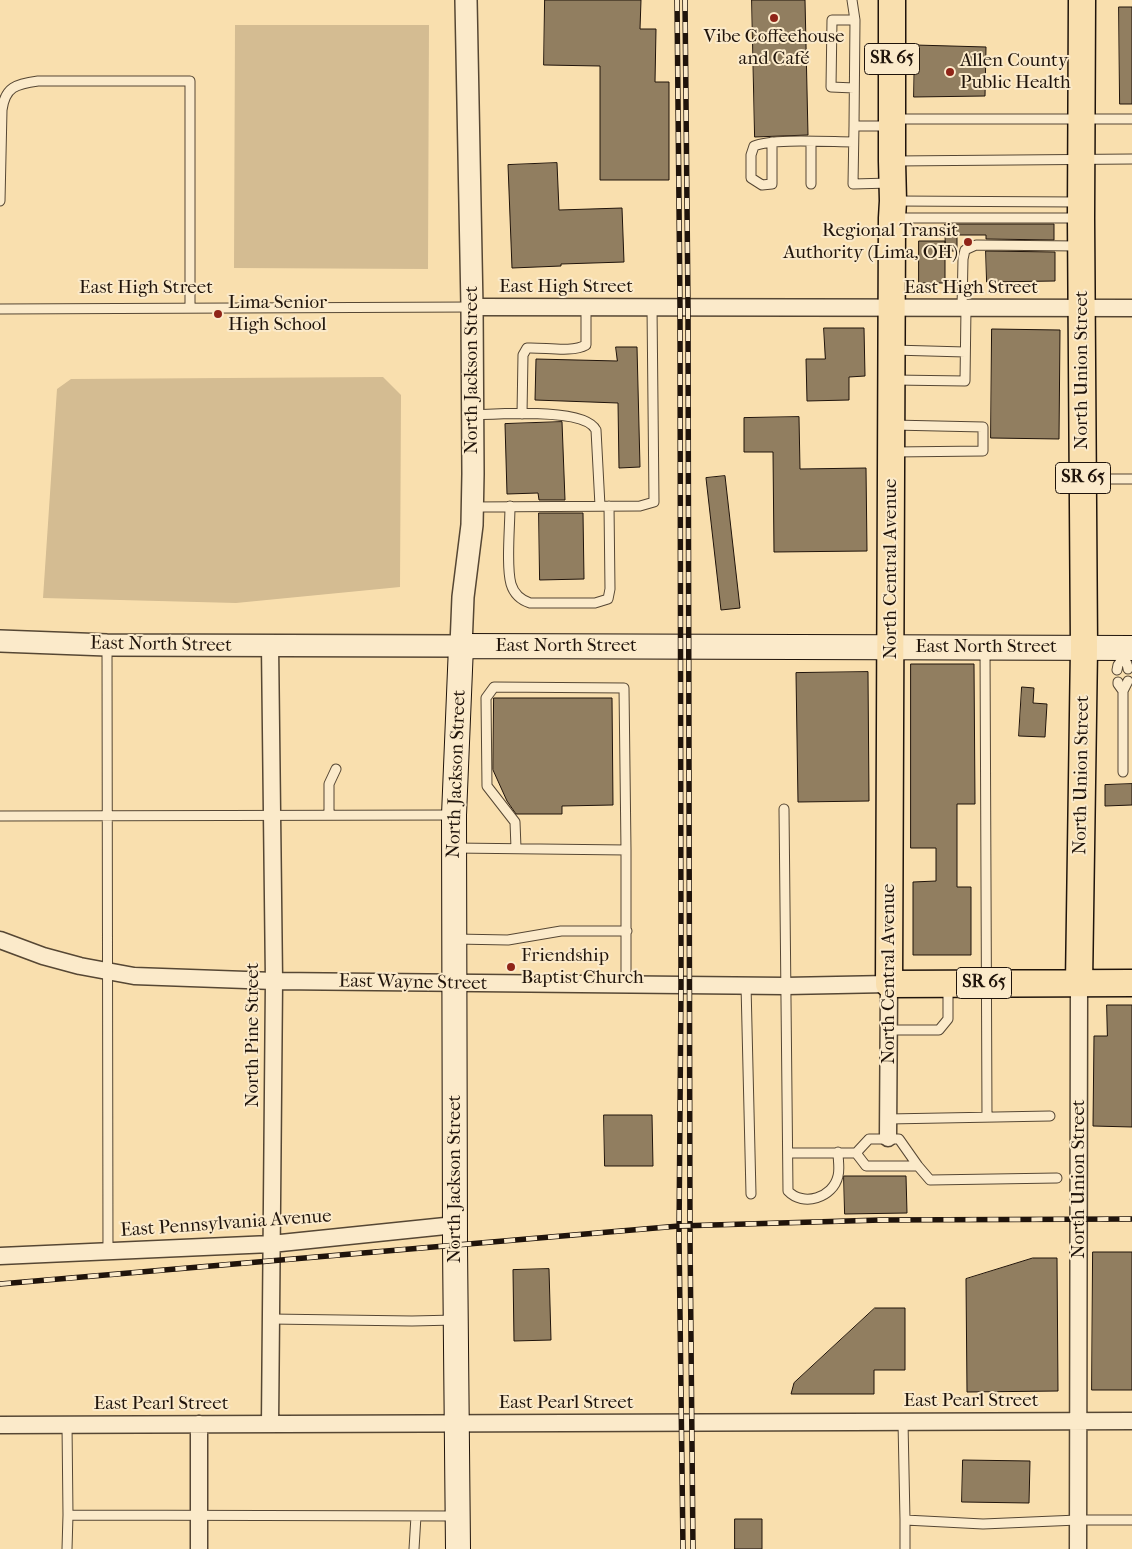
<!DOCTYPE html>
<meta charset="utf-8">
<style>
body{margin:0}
canvas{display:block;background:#f9dfae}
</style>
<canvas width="1132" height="1549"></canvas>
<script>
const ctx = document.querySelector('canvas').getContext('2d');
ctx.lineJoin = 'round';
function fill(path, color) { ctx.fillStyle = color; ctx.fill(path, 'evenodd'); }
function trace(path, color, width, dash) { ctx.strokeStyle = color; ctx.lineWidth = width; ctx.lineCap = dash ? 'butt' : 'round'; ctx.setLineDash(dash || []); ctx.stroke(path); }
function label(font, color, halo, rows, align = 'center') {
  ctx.font = font + ' "IM FELL French Canon",serif'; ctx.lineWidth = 4; ctx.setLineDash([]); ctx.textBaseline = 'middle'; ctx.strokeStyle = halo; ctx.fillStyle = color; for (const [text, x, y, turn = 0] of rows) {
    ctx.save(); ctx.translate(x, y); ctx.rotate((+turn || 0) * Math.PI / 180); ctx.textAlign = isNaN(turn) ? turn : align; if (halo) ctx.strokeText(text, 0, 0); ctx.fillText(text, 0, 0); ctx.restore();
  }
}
const green = new Path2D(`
 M235 25H429L428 269 234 268Z
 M383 377 401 395 400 587 236 603 43 598 57 389 71 379Z`);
const building = new Path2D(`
 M545 0H641L640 29H656L655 82H669V180H600V66L544 65Z
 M752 0H805L808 135 755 137Z
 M1119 7H1132V104H1120Z
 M915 45 986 47 985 96 914 97Z
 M557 163 559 210 622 208 624 262 561 264V266L512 268 508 165Z
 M945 224H1054V240L986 239V235H957V251H946Z
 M919 241H945V283H919Z
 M986 251 1055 252V281L987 282Z
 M824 328H864L865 376 849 377V400L807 401 806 359H825Z
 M992 329 1060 330 1059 439 991 438Z
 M616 347H637L640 467 619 468 618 403 535 400 536 359 617 361Z
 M799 417 800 469 866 468 867 551 774 552 773 452H744V418Z
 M562 422 565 500H539L538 493 507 494 505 424Z
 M725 476 740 608 721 610 706 478Z
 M539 513H583L584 579 540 580Z
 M911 664H974L975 804H957V887H971V955H913V882L936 881V848H911Z
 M868 672 869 801 798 802 796 673Z
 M1022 687 1034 688 1033 703 1047 704 1045 737 1019 736Z
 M494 698H612L613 805 562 806V814H516L507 801 493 770Z
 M1132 784V805L1105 806V785Z
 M1107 1005H1132V1127L1093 1126 1094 1036H1107Z
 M604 1115H652L653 1166H605Z
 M844 1176H906L907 1213 845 1214Z
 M1093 1252H1132V1390H1092Z
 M1033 1258H1057L1058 1391 967 1392 966 1279Z
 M549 1269 551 1340 514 1341 513 1270Z
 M875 1308H905V1370H874V1394H791L794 1383Z
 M963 1460 1030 1461 1029 1503 962 1502Z
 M735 1519H762V1549H735Z`);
const service = new Path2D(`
 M852 0 855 20 854 126
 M854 88 831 87 832 20H855
 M895 119H1132
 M889 126H854L853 184 890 183
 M772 142V184L762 185 751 178V155L754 146C772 138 831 142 853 142
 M811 142V184
 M895 161 1132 159
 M0 201 2 110C5 87 16 84 38 81H190V308
 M896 201 1078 202
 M894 218H1079
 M962 308 963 259 965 250 976 245 1078 246
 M0 309 472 307
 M893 350 965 352
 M894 380 965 381 966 308
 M522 414 523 355 527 348C544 347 572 353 586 345V307
 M473 415C498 414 585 407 596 430L600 506
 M893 425 983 427V451L894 452
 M1086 479H1132
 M510 506C510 527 506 566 511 584 514 594 521 600 530 603H595L608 599 610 589 609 506
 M472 507 640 506 654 502 652 307
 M107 645 108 1252
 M985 647 987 1117
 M1123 650C1123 660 1128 662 1128 669
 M1117 670 1118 665 1123 658
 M1118 682V684L1123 691
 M1123 772V691L1128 681
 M784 809 788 1191C803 1207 833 1198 838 1176 840 1169 838 1160 838 1152
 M329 815V784L336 769
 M0 816 452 815
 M454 848 626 850V984
 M516 848 515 822 487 786 486 698 494 687 624 688 626 850
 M456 939 508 940 561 931H627
 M746 985 751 1194
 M889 1030H939L948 1019V986
 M888 1119 1050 1116
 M788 1153H856L869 1139H899L918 1166 930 1180 1057 1178
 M856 1153 866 1166H918
 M271 1319 412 1321 455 1320
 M903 1422 905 1520 983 1524 1078 1520H1132
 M67 1425 68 1515
 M905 1520V1549
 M67 1549 68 1515 456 1516
 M414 1549 416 1516`);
const minor = new Path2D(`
 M472 307 1132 308
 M270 645 274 981 270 1424
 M0 940 43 956 80 966 134 976 274 981 785 986 889 984 888 1138
 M0 1256 271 1244 455 1225
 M0 1425 1132 1421
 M199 1549V1424
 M1078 1549 1079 983`);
const tertiary = new Path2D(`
 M0 641 107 645 461 646 463 597 472 525 473 474 472 307 466 0`);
const secondary = new Path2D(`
 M458 1549 455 1245 454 815 461 646 1132 648`);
const primary = new Path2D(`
 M892 0V161L893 201 892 218 889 984 1132 983
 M1079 983 1084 648 1081 218 1082 0`);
const rail = new Path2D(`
 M677 0 680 307 681 985 679 1236 683 1549
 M685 0 688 307 690 1235 693 1549
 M0 1284 679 1226 881 1220 1132 1219`);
const markers = [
 [774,18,5,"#8f2418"],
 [950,72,5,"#8f2418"],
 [968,242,5,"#8f2418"],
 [218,314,5,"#8f2418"],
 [511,967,5,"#8f2418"]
];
const shields = [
 [892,59,55],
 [1083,478,55],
 [984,983,55]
];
const shieldNames = [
 ["SR 65",892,59],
 ["SR 65",1083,478],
 ["SR 65",984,983]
];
const poiNames = [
 ["Vibe Coffeehouse",774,37,"center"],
 ["and Café",774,59,"center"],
 ["Allen County",960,61],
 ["Public Health",960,83],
 ["Regional Transit",958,231,"right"],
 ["Authority (Lima, OH)",958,253,"right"],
 ["Lima Senior",228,303],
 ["High School",228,325],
 ["Friendship",521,956],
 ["Baptist Church",521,978]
];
const streetNames = [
 ["East High Street",566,287],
 ["East High Street",146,288],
 ["East High Street",971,288],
 ["North Jackson Street",472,370,-90],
 ["North Union Street",1082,370,-90],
 ["North Central Avenue",891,569,-90],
 ["East North Street",161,645,1],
 ["East North Street",566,646],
 ["East North Street",986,647],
 ["North Jackson Street",457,774,-88],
 ["North Union Street",1082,775,-89],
 ["North Central Avenue",889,974,-90],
 ["East Wayne Street",413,983,1],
 ["North Pine Street",253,1035,-90],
 ["North Jackson Street",455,1179,-90],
 ["North Union Street",1079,1179,-90],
 ["East Pennsylvania Avenue",226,1224,-4],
 ["East Pearl Street",971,1401],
 ["East Pearl Street",566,1403],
 ["East Pearl Street",161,1404]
];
fill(green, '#d4bc92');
fill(building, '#917e60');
trace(building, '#20140b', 1);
trace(service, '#564734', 11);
trace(minor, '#564734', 19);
trace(tertiary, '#564734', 24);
trace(secondary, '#20140b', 26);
trace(primary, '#20140b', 29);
trace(service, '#fbeaca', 9);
trace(minor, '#fbeaca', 16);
trace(tertiary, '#fbeaca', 21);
trace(secondary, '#fbeaca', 24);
trace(primary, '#f9dfae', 26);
trace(rail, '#20140b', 5.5);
trace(rail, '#fbeaca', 4, [11]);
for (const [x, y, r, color] of markers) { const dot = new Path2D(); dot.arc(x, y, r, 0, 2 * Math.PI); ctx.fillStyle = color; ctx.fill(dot); trace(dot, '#fbeaca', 2); }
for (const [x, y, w] of shields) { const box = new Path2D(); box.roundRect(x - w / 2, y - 15.5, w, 31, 4); ctx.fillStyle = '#fbeaca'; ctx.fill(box); trace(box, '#20140b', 1); }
label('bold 18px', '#20140b', null, shieldNames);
label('19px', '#20140b', '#fbeaca', poiNames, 'left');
label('19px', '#20140b', '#fbeaca', streetNames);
</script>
